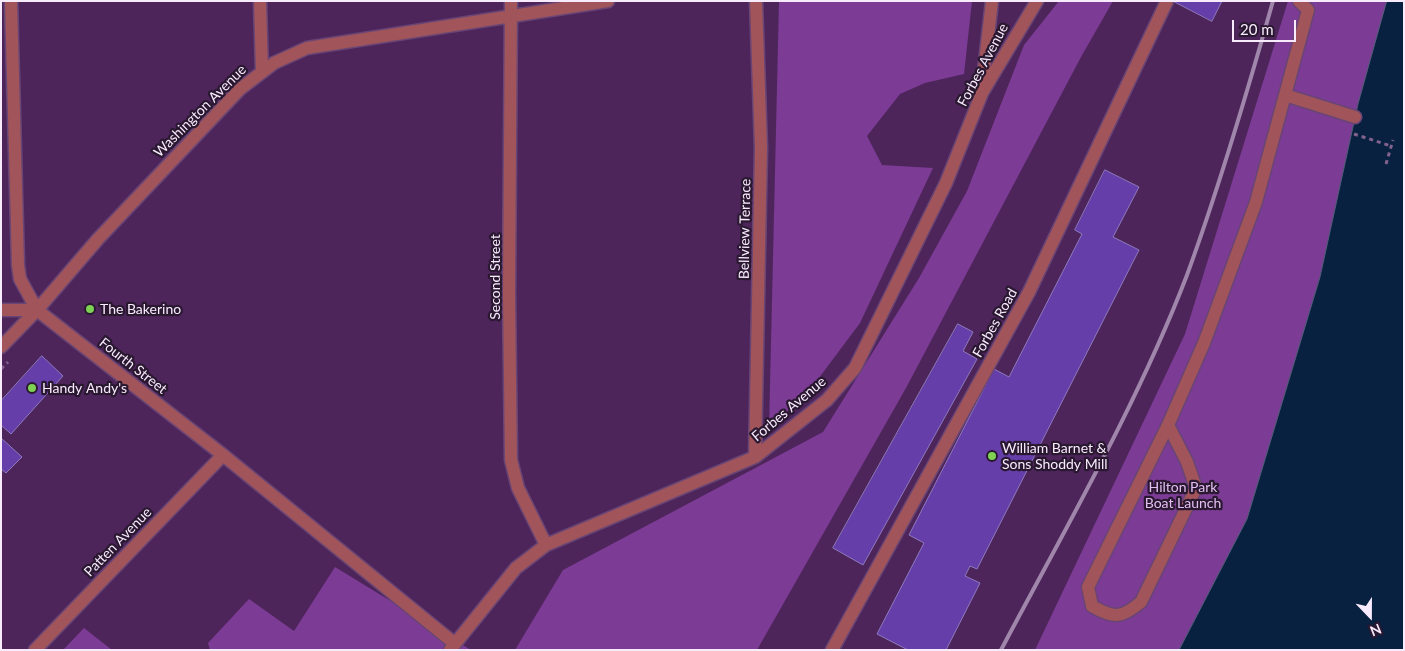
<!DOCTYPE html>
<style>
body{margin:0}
#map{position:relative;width:1405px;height:651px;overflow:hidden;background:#4d255b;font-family:Lato,sans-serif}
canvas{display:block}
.frame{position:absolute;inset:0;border:2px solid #f9ebfe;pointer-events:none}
.north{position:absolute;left:1345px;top:591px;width:50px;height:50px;-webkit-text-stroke:4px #291830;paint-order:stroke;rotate:158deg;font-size:14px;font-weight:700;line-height:20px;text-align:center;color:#f9ebfe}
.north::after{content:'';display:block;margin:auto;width:18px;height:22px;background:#f9ebfe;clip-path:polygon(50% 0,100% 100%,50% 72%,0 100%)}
.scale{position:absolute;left:1232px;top:20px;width:64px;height:22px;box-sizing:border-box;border:2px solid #f9ebfe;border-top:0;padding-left:6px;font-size:15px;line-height:18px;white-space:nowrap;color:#f9ebfe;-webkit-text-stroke:4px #291830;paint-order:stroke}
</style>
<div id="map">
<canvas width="1405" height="651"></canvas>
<div class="frame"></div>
<div class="north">N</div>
<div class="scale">20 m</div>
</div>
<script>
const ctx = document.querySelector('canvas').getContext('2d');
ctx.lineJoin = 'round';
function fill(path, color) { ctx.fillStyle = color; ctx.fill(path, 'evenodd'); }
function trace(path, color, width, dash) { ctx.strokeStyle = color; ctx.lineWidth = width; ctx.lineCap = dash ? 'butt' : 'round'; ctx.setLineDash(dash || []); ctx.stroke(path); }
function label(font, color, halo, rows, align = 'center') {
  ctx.font = font + ' Lato,sans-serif'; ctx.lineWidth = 4.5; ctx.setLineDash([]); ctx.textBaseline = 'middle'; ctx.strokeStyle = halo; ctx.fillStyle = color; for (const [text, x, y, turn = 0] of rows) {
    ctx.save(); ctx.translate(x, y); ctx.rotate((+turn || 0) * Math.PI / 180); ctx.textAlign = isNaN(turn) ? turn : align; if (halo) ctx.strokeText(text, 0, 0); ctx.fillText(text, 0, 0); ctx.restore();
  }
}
const green = new Path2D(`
 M779 1H972L964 74 925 83 900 94 867 136 882 165 933 168 860 323 807 394 769 428Z
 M1059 1H1113L1081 57 906 388 757 650H515L563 570 823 432 919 278 967 191 1024 45Z
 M1288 1H1387L1358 104 1320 277 1247 519 1179 650H1035L1185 334Z
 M335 567 471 650H210L208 643 249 599 294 631Z
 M84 628 112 650H63Z`);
const water = new Path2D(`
 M1387 1H1404V650H1179L1247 519 1320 277 1358 104Z`);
const building = new Path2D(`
 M1173 1H1222L1212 21Z
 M1105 170 1139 187 1113 237 1139 250 977 569 970 566 965 576 980 583 946 650H908L877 634 924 543 909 535 994 369 1009 377 1082 234 1075 230Z
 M958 324 973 332 963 351 977 359 863 565 833 548Z
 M42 356 63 376 11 434 1 425V401Z
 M1 438 22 457 6 473 1 469Z`);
const path = new Path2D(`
 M1354 134 1391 146
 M1386 164 1393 140
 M1 369 8 362`);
const minor = new Path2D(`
 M11 1 18 265 20 279 37 310 223 455 454 643
 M260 1 262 72
 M511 1 509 294 511 460 518 488 546 545
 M982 88 992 1
 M1285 95 1355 117
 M1 310H37
 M1 347 37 310 98 239 240 89 274 63 307 48 608 1
 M1168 425 1187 462 1196 488 1141 602C1122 618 1114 619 1092 606L1088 587Z
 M1168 425 1204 343 1256 202 1308 10 1299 1
 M755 457 761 148 756 1
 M35 650 223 455
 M450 650 516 568 546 545 755 457 827 400 855 368 946 183 982 93 1037 1
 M832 650 1029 292 1167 1`);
const rail = new Path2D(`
 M1001 650C1065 529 1138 403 1187 275 1220 185 1247 93 1273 1`);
const markers = [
 [90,309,5,"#7ed153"],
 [32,388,5,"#7ed153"],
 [992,456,5,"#7ed153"]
];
const streetNames = [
 ["Forbes Avenue",983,65,-62],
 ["Washington Avenue",200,111,-45],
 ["Bellview Terrace",745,229,-89],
 ["Second Street",495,277,-90],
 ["Forbes Road",995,323,-61],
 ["Fourth Street",133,366,38],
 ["Forbes Avenue",789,409,-40],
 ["Patten Avenue",118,542,-46]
];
const poiNames = [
 ["The Bakerino",100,309],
 ["Handy Andy's",42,388],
 ["William Barnet &",1002,448],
 ["Sons Shoddy Mill",1002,464]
];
const parkNames = [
 ["Hilton Park",1183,487],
 ["Boat Launch",1183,503]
];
fill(green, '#7c3b94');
fill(water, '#092140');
trace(water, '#515e79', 1);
fill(building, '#653eaa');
trace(building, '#8d7abd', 1);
trace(minor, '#694575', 15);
trace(path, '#83638e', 3, [4, 4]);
trace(minor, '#a1545a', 12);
trace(rail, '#a186ab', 4);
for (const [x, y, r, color] of markers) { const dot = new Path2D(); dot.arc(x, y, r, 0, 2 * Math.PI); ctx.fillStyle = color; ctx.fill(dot); trace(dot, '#291830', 2); }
label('14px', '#f9ebfe', '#291830', streetNames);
label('14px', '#f9ebfe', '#291830', poiNames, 'left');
label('14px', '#e3bff1', '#291830', parkNames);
</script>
